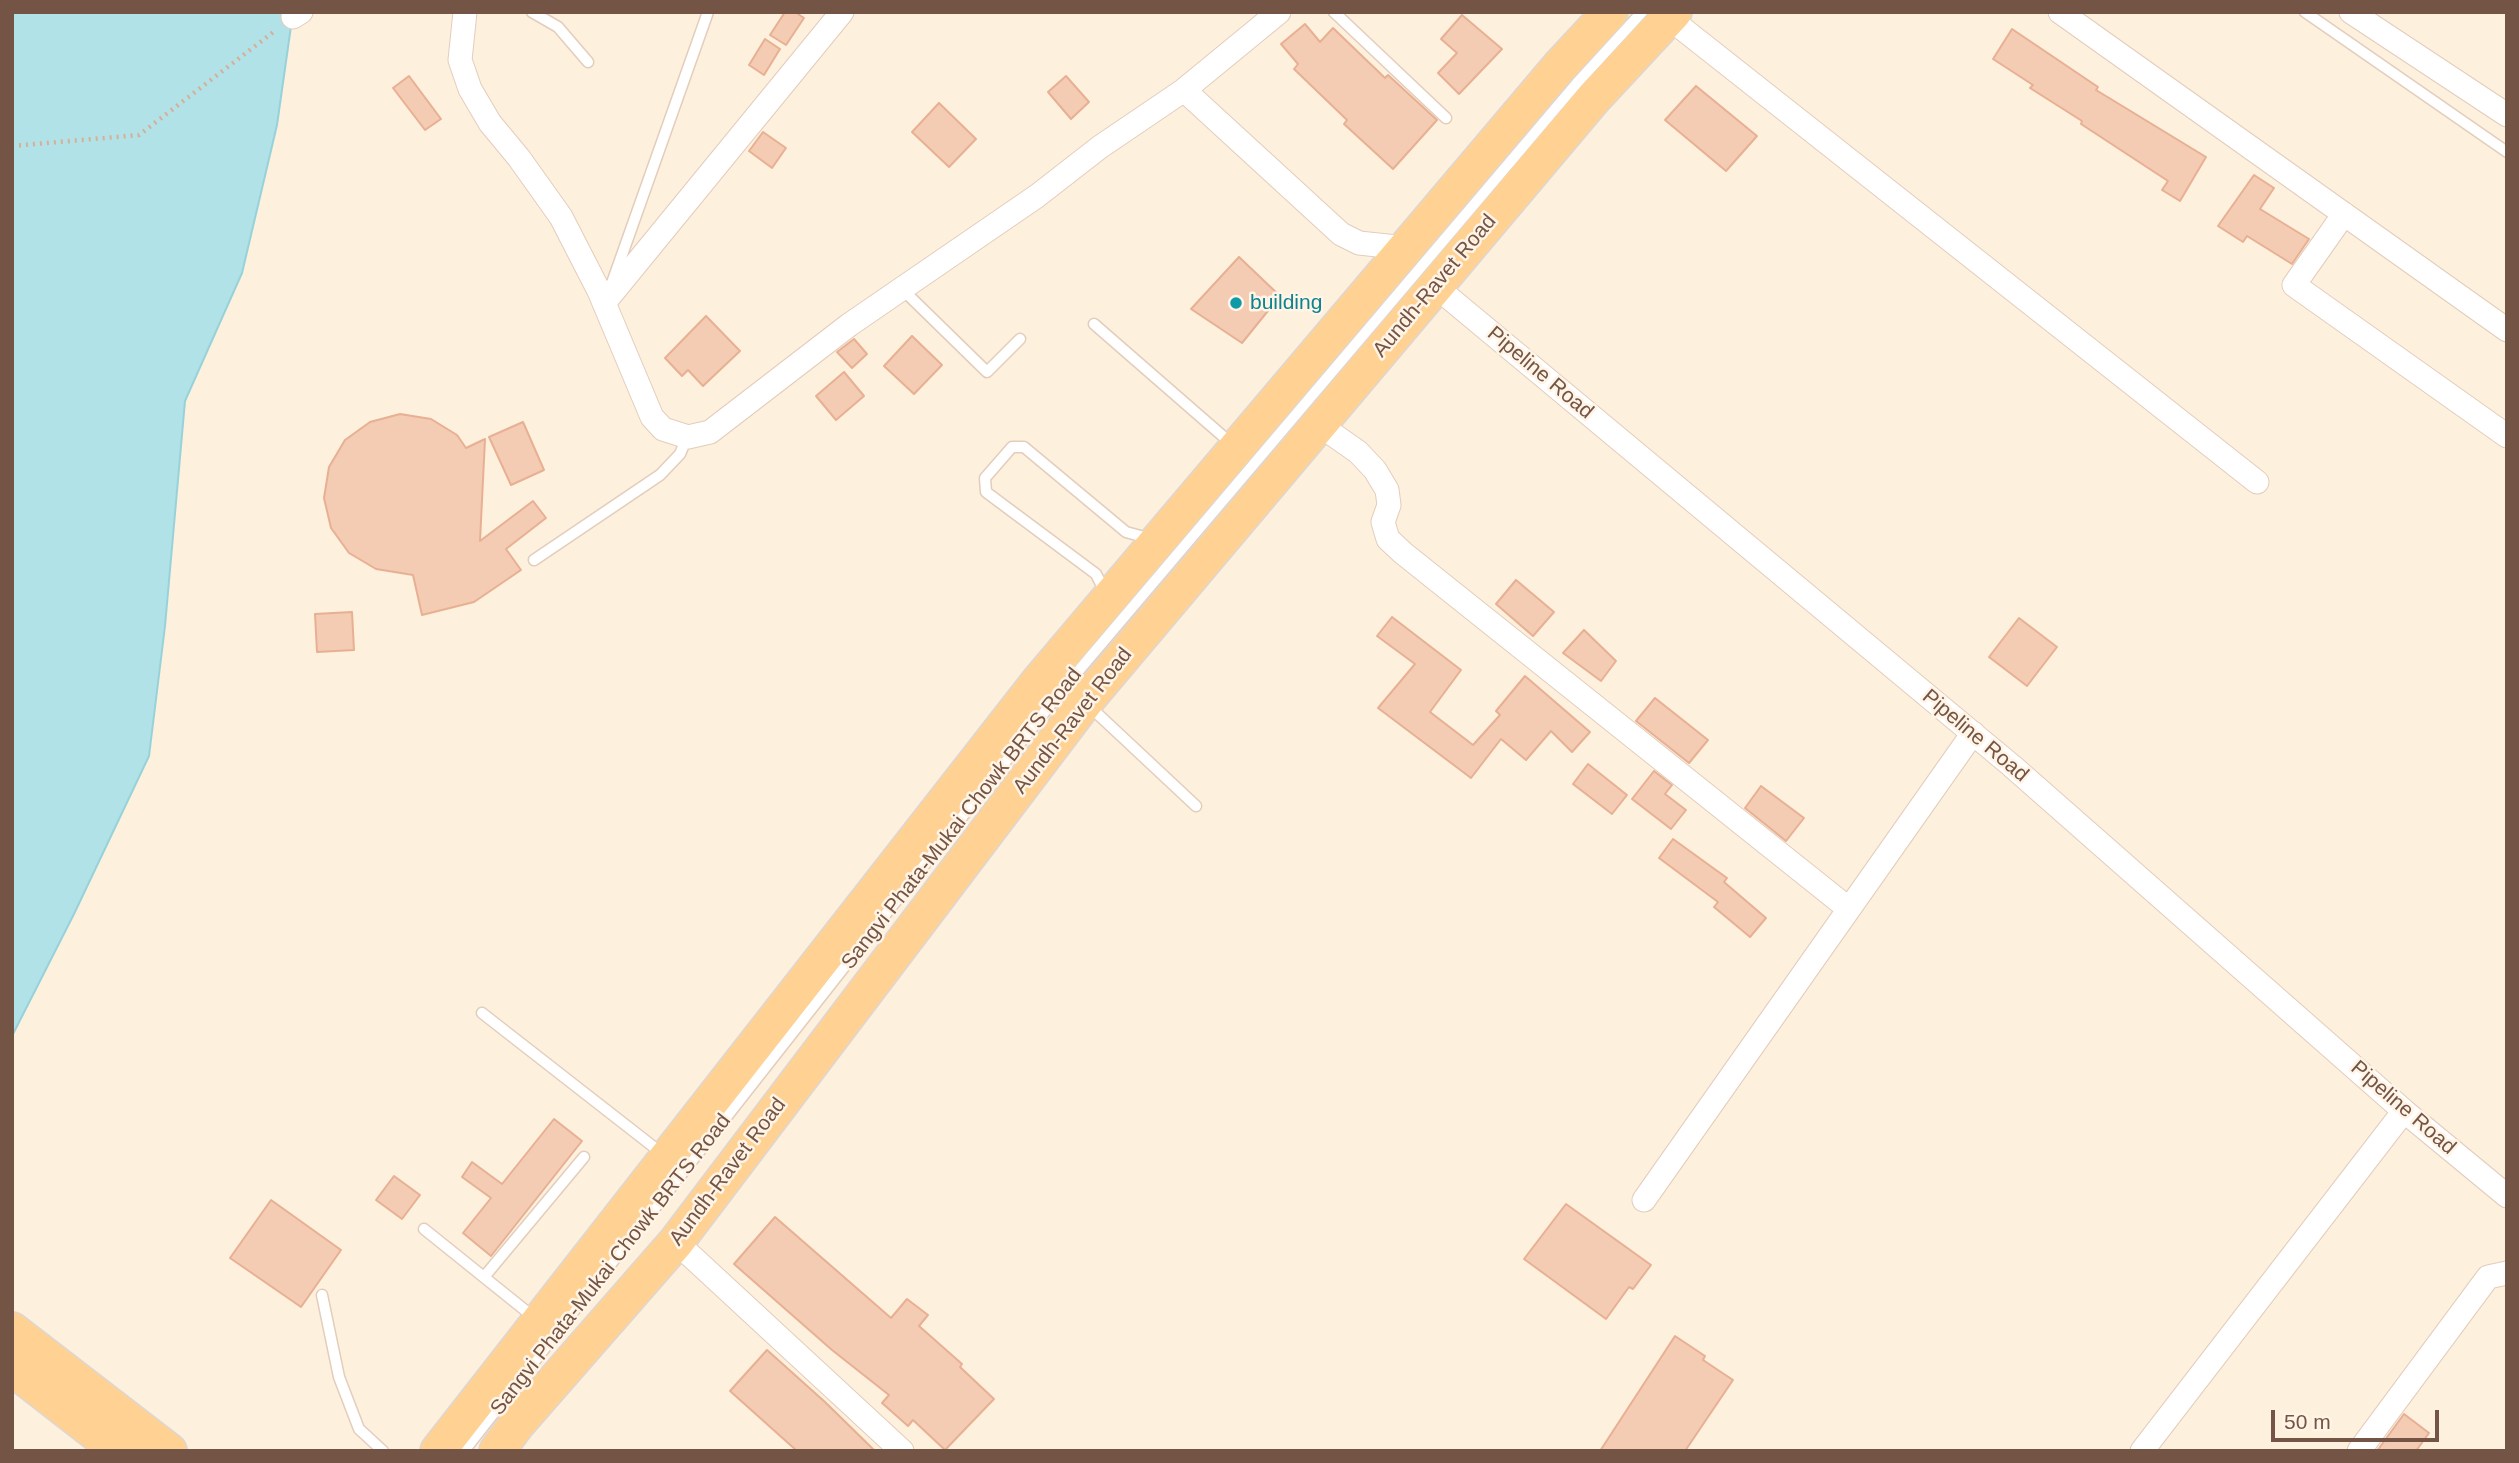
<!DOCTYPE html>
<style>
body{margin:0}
#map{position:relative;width:2519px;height:1463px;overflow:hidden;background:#fdf0dd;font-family:Helvetica,sans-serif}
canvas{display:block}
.frame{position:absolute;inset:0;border:14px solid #745445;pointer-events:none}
.scale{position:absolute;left:2271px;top:1410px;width:168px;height:32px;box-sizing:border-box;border:4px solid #745445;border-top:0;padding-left:9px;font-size:21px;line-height:24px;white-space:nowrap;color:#745445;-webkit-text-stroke:5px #fff4e5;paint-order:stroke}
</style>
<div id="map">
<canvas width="2519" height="1463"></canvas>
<div class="frame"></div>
<div class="scale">50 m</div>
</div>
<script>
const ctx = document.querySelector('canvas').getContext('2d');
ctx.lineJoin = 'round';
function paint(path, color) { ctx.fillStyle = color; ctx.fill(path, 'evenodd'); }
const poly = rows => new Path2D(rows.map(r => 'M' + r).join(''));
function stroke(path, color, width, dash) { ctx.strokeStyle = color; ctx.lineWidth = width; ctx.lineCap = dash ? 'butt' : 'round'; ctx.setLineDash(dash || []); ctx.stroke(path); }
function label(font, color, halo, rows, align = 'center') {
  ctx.font = font + ' Helvetica,sans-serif'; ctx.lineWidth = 5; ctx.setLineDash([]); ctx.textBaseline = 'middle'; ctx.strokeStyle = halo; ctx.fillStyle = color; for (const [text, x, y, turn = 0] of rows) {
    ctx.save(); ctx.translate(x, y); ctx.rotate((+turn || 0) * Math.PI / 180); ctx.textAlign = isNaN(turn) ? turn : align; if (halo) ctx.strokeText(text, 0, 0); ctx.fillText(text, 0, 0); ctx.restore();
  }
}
const water = poly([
 [12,12,293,12,277,125,242,273,185,401,165,626,149,756,74,914,12,1036,12,12]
]);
paint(water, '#b1e2e7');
stroke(water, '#97d2da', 2);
const building = poly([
 [785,12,795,12,804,18,786,45,770,35,785,12],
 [1462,15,1502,49,1459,94,1438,73,1457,53,1441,39,1462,15],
 [1305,24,1320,42,1333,28,1385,78,1388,75,1437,120,1393,169,1344,124,1347,120,1294,69,1298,64,1281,44,1305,24],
 [2012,29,2098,87,2096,90,2206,157,2180,201,2162,190,2168,181,2081,124,2082,121,2030,88,2033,85,1993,59,2012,29],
 [765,39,780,49,764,75,749,65,765,39],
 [409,76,441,119,425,130,393,88,409,76],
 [1066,76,1089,102,1071,119,1048,92,1066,76],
 [1696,86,1757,136,1726,171,1665,120,1696,86],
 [939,103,976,139,949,167,912,132,939,103],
 [763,132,786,148,772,168,749,151,763,132],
 [2254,175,2274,188,2260,209,2309,239,2292,264,2247,236,2243,242,2218,226,2254,175],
 [1239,257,1280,296,1242,343,1191,309,1239,257],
 [706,316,740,351,703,386,688,370,682,376,665,358,706,316],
 [912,336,942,365,914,394,884,366,912,336],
 [854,339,867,354,852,368,837,352,854,339],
 [844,372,864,396,836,420,816,396,844,372],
 [400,414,431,419,457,435,466,448,485,439,480,541,533,501,546,518,506,549,521,570,474,602,422,615,413,575,376,569,349,553,331,528,324,498,329,467,345,440,370,422,400,414],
 [523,422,544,470,511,485,489,437,523,422],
 [1516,580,1554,612,1533,636,1496,604,1516,580],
 [352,612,354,650,317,652,315,614,352,612],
 [1392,617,1461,670,1430,712,1473,745,1500,715,1496,711,1525,676,1590,732,1572,752,1551,731,1526,760,1501,739,1471,778,1378,708,1415,664,1377,636,1392,617],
 [2019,618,2057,647,2027,686,1989,657,2019,618],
 [1584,630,1616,661,1601,681,1563,653,1584,630],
 [1655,698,1708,740,1689,763,1636,721,1655,698],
 [1588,764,1627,795,1612,814,1573,784,1588,764],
 [1654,771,1672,785,1665,794,1686,810,1671,829,1632,799,1654,771],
 [1761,786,1804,818,1786,841,1745,808,1761,786],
 [1673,839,1727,878,1724,882,1766,918,1750,937,1714,907,1718,902,1659,858,1673,839],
 [554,1119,582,1141,491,1256,463,1233,491,1198,462,1177,472,1162,502,1184,554,1119],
 [394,1176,420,1195,402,1219,376,1200,394,1176],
 [271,1200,341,1250,301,1307,230,1258,271,1200],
 [1566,1204,1651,1265,1633,1289,1629,1287,1606,1319,1524,1259,1566,1204],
 [775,1217,891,1318,907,1299,928,1315,919,1326,962,1364,960,1367,994,1399,945,1450,913,1420,908,1426,882,1403,889,1395,832,1350,734,1264,775,1217],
 [1675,1336,1705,1356,1703,1360,1733,1380,1685,1451,1600,1451,1675,1336],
 [767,1350,825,1402,875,1451,797,1451,730,1391,767,1350],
 [2404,1414,2429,1433,2416,1451,2377,1451,2404,1414]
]);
paint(building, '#f4cbb3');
stroke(building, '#e8b093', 2);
const lane = poly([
 [532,12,558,27,588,62],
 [1334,12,1446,118],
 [2305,12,2507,152],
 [612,283,708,12],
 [901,288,987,372,1020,339],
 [1094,324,1233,445],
 [534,560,660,475,680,454,687,437],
 [1106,594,1096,574,986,492,985,478,1012,447,1024,447,1126,532,1144,537,1151,535],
 [1087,704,1196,806],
 [482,1013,664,1155],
 [424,1229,536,1319],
 [484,1277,584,1157],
 [322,1295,339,1377,359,1429,383,1451],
 [464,1451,1058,695,1577,83,1642,12]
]);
const street = poly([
 [465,12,460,60,470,89,490,123,519,158,561,217,599,291,652,417,663,429,688,437,710,432,849,325,1037,196,1100,147,1184,90,1279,12],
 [2060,12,2507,330],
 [2351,12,2507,115],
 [293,17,301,12],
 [1669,18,2257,482],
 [1184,90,1341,234,1359,243,1406,248],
 [2344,214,2294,285,2507,436],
 [1435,286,2012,766,2404,1111,2507,1196],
 [604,303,842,12],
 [1318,424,1358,452,1375,470,1387,490,1389,505,1383,522,1388,539,1403,553,1849,909],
 [1644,1200,1973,733],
 [676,1242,902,1451],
 [2142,1451,2404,1111],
 [2359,1451,2488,1277,2507,1273]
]);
const primary = poly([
 [12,1330,169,1451],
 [12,1368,119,1451],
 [438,1451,1040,680,1559,67,1610,12],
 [497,1451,517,1424,676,1242,1085,702,1594,98,1674,12]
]);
stroke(lane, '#e3cdbc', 13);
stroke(street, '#e3cdbc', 25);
stroke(primary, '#ded6d2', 38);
stroke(poly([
 [12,146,139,135,276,30]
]), '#d8ae97', 4.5, [2, 5]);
stroke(lane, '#fff', 10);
stroke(street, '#fff', 23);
stroke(primary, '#ffd293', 35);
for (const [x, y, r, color] of [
 [1236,303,7,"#0f9aa8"]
]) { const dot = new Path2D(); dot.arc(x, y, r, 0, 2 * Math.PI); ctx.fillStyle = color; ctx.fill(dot); stroke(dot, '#fff4e5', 2.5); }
label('21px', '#745445', '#fff4e5', [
 ["Aundh-Ravet Road",1435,286,-50],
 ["Pipeline Road",1540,373,40],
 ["Aundh-Ravet Road",1073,721,-52],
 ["Pipeline Road",1975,736,40],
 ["Sangvi Phata-Mukai Chowk BRTS Road",962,819,-52],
 ["Pipeline Road",2403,1108,41],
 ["Aundh-Ravet Road",728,1172,-53],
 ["Sangvi Phata-Mukai Chowk BRTS Road",611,1265,-52]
]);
label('21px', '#0d838f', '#fff4e5', [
 ["building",1250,303]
], 'left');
</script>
